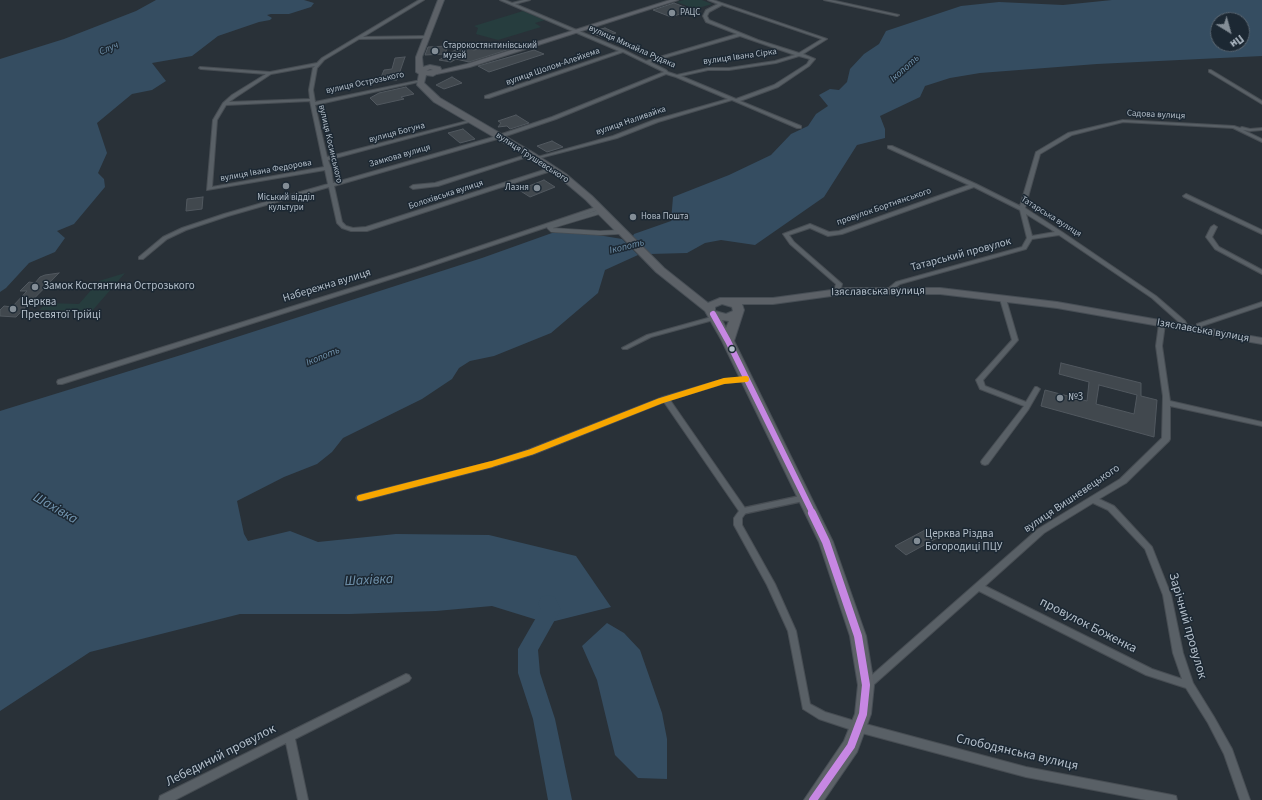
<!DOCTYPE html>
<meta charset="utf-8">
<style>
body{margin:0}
#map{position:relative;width:1262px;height:800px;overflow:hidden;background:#293138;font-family:"Source Sans 3",sans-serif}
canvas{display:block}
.north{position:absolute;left:1210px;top:12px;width:40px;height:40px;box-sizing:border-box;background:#1c2833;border:1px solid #58646f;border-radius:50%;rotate:143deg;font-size:11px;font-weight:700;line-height:16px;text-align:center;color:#b3bec9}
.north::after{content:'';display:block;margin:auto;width:14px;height:18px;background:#838d96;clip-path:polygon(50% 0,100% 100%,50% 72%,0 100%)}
</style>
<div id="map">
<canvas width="1262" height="800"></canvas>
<div class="north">Пн</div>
</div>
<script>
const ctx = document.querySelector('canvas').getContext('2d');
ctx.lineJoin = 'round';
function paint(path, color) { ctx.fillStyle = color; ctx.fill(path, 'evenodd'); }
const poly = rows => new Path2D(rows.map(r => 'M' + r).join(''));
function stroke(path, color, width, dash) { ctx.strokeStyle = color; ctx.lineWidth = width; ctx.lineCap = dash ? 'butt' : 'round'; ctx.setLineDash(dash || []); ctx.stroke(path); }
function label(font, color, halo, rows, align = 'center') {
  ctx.font = font + ' "Source Sans 3",sans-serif'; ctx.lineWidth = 3; ctx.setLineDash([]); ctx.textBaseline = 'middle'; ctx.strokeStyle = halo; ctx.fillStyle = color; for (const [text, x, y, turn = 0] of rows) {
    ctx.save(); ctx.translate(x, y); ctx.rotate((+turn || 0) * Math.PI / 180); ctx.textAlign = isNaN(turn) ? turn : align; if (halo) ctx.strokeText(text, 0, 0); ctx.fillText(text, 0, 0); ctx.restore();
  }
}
paint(poly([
 [684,0,702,0,712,4,695,9,677,2],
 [523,11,545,20,535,23,541,27,498,40,476,34,478,28,474,26],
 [125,273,92,311,39,310,47,303,79,304,99,281]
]), '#263d3e');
paint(poly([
 [156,0,304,0,314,3,311,7,289,14,271,14,267,15,272,18,270,20,259,22,218,36,192,56,152,63,166,81,152,90,132,94,97,123,107,153,98,173,104,179,105,187,74,224,57,231,65,238,55,252,29,263,6,288,0,292,0,59,64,39,136,11],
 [1112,0,1262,0,1262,56,1097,64,980,73,950,78,925,86,920,97,880,116,885,129,885,138,857,145,824,197,755,245,721,240,705,243,687,253,650,254,633,236,634,234,671,221,673,197,729,175,771,155,791,134,808,126,816,114,828,106,819,95,830,89,839,90,847,82,850,69,864,54,879,44,886,31,961,6,999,2,1063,5],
 [1218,20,1242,20,1242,44,1218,44],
 [558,232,598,235,622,239,638,255,605,270,598,293,551,333,494,356,470,361,459,368,452,379,422,399,343,438,332,452,317,464,284,477,237,501,244,534,248,541,290,531,318,542,396,534,489,535,576,556,611,607,547,623,492,606,436,611,350,614,240,614,90,652,0,711,0,411,181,355,482,258,552,233],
 [607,623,624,633,640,650,662,713,667,739,667,779,638,778,615,755,597,680,582,646]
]), '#354d61');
paint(poly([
 [548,595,555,597,561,609,538,650,540,673,555,719,572,800,548,800,533,719,518,673,518,649,541,609,538,603,541,597,548,595]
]), '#354d61');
const building = poly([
 [674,3,692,10,671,17,653,10,674,3],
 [605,28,616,33,601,37,590,32,605,28],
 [499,44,510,49,469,62,456,59,451,62,439,60,460,47,474,50,499,44],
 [448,46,445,54,425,55,428,47,448,46],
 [534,50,544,54,489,72,478,66,534,50],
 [405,57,397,80,380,80,384,70,392,69,395,58,405,57],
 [452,77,462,83,444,89,436,85,452,77],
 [406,87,414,94,401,97,404,99,377,105,370,98,379,93,406,87],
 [516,115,529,123,510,129,507,126,498,127,501,123,498,121,516,115],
 [463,129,475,139,460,143,448,133,463,129],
 [552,141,563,147,547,152,537,146,552,141],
 [544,180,555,187,530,197,519,190,544,180],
 [203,197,202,209,186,211,187,199,203,197],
 [59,273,16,317,0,316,0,310,4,306,12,307,27,291,20,291,29,282,35,283,40,277,45,275,59,273],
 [1061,363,1141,383,1141,396,1157,400,1154,437,1041,406,1045,390,1087,401,1089,382,1059,374,1061,363],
 [1099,385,1137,395,1134,414,1096,404,1099,385],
 [927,529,937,538,906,555,895,546,927,529]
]);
paint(building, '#41484e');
stroke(building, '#51585f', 1);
const pedestrianFar1 = poly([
 [599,212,619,232,600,233,552,230,549,227,599,212]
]);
const pedestrian = poly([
 [743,511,804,498]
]);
const minor = poly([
 [419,0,424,0,363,37,427,36,428,36,428,38,359,39,324,60,317,68,313,90,315,102,421,80,423,81,315,105,327,157,471,120,473,121,328,160,331,168,333,183,490,138,552,117,664,72,623,52,489,98,485,98,485,96,619,51,500,0,505,0,512,3,524,0,530,0,515,4,624,50,646,61,737,34,706,22,703,16,706,10,718,4,708,0,713,0,827,39,803,54,815,59,809,66,778,87,740,101,801,126,801,128,797,128,732,100,658,122,617,138,536,159,534,158,613,136,654,120,728,99,676,77,666,74,556,119,494,140,334,186,342,222,346,226,353,228,366,227,550,168,554,168,554,170,367,231,351,231,342,228,337,223,329,187,228,216,186,230,167,239,143,259,139,259,139,257,163,237,182,228,224,214,328,184,325,170,207,190,213,120,223,103,232,95,266,74,201,69,199,68,200,67,270,72,317,63,322,58,419,0],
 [722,5,822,39,799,53,758,40,709,20,707,16,709,12,722,5],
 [740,36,795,55,775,61,729,68,708,68,677,75,668,72,666,70,650,62,740,36],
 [799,56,810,59,807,64,774,85,736,99,681,76,708,70,729,70,776,63,799,56],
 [315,66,313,68,309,90,310,99,229,102,236,97,271,74,315,66],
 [310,101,324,167,212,187,217,120,226,105,310,101],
 [824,0,831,0,899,15,897,16,824,0],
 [1209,70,1211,70,1262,101,1262,104,1209,72,1209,70],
 [1123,120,1234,126,1240,128,1242,127,1250,129,1262,128,1262,130,1250,131,1243,130,1262,139,1262,142,1233,128,1123,122,1072,135,1040,154,1025,208,1062,232,1156,296,1185,321,1188,327,1187,328,1183,328,1180,323,1152,298,1059,235,1032,239,1026,249,900,284,896,287,897,291,896,292,892,292,890,287,896,282,1022,247,1027,238,1020,210,974,187,842,234,828,236,810,228,789,235,794,242,841,283,842,284,840,292,837,294,834,292,836,284,790,244,783,234,810,224,829,232,839,231,969,185,888,148,888,146,892,146,976,184,1020,206,1036,152,1068,133,1123,120],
 [1026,214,1055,232,1032,236,1026,214],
 [529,154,533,155,438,186,413,189,410,187,413,185,435,183,529,154],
 [1186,194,1262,230,1262,234,1184,197,1183,196,1186,194],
 [599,206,602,208,601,209,419,270,62,384,58,384,57,382,58,380,415,268,599,206],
 [1214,225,1217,227,1212,237,1219,247,1262,270,1262,274,1215,249,1206,237,1211,227,1214,225],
 [1003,297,1006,299,1018,340,983,380,985,386,1026,402,1035,387,1037,387,1040,389,1028,410,988,464,985,465,982,464,981,462,982,460,1024,406,980,389,976,380,1012,340,1000,299,1003,297],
 [1262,302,1262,306,1202,326,1201,331,1197,331,1196,330,1197,324,1262,302],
 [715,316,718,318,717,319,651,337,627,349,623,349,622,348,647,335,715,316],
 [1162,322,1165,324,1162,346,1170,401,1262,422,1262,426,1170,406,1170,439,1169,441,1126,483,1099,499,1114,506,1152,547,1171,595,1183,653,1193,683,1214,717,1232,749,1250,800,1240,800,1224,754,1208,723,1186,688,1146,675,979,591,870,688,867,689,864,688,862,685,864,682,1038,529,1120,479,1162,438,1163,396,1156,346,1159,324,1162,322],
 [1093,503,1108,510,1145,549,1163,595,1173,653,1182,679,1152,669,985,586,1044,533,1093,503],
 [746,377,748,377,749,379,748,381,725,383,670,400,747,511,742,518,742,525,775,584,796,631,810,704,825,712,858,722,1026,767,1172,795,1176,796,1177,800,1146,800,1026,777,858,732,819,719,803,709,788,631,767,585,734,525,734,518,739,511,664,402,534,454,492,467,360,501,357,500,356,498,357,496,360,495,491,462,528,450,663,397,724,379,746,377],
 [406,674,409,675,411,678,409,681,295,739,308,800,298,800,286,743,175,800,159,800,160,796,406,674]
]);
const secondary = poly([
 [670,0,678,0,470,67,437,74,434,72,467,64,670,0]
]);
const primary = poly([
 [438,0,444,0,422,57,423,67,430,65,440,67,442,71,433,76,426,75,424,83,440,98,534,153,566,174,592,196,664,268,708,303,720,298,773,298,846,288,940,288,1057,302,1262,338,1262,344,1057,308,940,294,846,294,773,304,742,304,744,310,734,341,833,542,866,636,874,685,871,714,857,752,824,800,804,800,844,741,855,714,858,685,850,636,819,542,722,341,705,311,656,272,586,200,560,178,528,157,434,102,417,85,419,74,416,72,416,57,438,0],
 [430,69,433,70,425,71,426,71,430,69],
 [722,304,732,307,733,311,726,314,715,311,715,307,722,304],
 [722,320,729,321,726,328,722,320]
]);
stroke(pedestrianFar1, '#474d53', 5.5);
stroke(pedestrian, '#474d53', 8);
stroke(minor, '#474d53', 2);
stroke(secondary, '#474d53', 2);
stroke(primary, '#474e55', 2);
stroke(pedestrianFar1, '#596066', 4);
stroke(pedestrian, '#596066', 5.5);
paint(minor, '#596066');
paint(secondary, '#5e636a');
paint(primary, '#5c6167');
stroke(poly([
 [713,314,728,341,813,514]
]), '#c787e3', 6);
stroke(poly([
 [812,513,826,542,858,636,866,685,863,714,851,746,813,800]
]), '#c787e3', 8);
stroke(poly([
 [360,498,492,464,531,452,660,401,724,381,746,379]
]), '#f7a600', 6);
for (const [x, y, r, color] of [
 [672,13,4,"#838d96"],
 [435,51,4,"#838d96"],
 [286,186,4,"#838d96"],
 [537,188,4,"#838d96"],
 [633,217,4,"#838d96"],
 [35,287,4,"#838d96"],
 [13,309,4,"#838d96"],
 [732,349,3.5,"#b3bec9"],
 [1060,398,4,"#838d96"],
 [917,541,4,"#838d96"]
]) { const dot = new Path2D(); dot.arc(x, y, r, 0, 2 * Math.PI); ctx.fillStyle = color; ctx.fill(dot); stroke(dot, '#1c2833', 1.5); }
label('9px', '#b3bec9', '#1c2833', [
 ["РАЦС",680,13],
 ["Старокостянтинівський",443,46],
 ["музей",443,56],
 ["Лазня",529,188,"right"],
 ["Міський відділ",286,198,"center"],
 ["культури",286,208,"center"],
 ["Нова Пошта",641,217]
], 'left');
label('9px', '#b3bec9', '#1c2833', [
 ["вулиця Михайла Рудяка",632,47,24],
 ["вулиця Івана Сірка",740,57,-8],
 ["вулиця Шолом-Алейхема",553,67,-19],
 ["вулиця Острозького",365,83,-12],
 ["Садова вулиця",1156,115,3],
 ["вулиця Наливайка",631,121,-19],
 ["вулиця Богуна",397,133,-15],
 ["вулиця Косинського",330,144,77],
 ["Замкова вулиця",400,156,-16],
 ["вулиця Грушевського",532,158,33],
 ["вулиця Івана Федорова",266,171,-10],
 ["Болохівська вулиця",446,195,-18],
 ["провулок Бортнянського",884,207,-19],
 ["Татарська вулиця",1051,217,32]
]);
label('italic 10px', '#7193ad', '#1c2833', [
 ["Случ",109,49,-24],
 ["Ікопоть",905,69,-42],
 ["Ікопоть",627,247,-14],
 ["Ікопоть",323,357,-22]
]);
label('11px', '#b3bec9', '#1c2833', [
 ["Татарський провулок",961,255,-15],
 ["Набережна вулиця",327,286,-17],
 ["Ізяславська вулиця",878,292,-1],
 ["Ізяславська вулиця",1203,331,10],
 ["вулиця Вишневецького",1072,499,-34]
]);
label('11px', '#b3bec9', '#1c2833', [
 ["Замок Костянтина Острозького",43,287],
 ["Церква",21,303],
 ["Пресвятої Трійці",21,316],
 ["№3",1068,398],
 ["Церква Різдва",925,535],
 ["Богородиці ПЦУ",925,548]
], 'left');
label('13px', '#b3bec9', '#1c2833', [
 ["провулок Боженка",1088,626,27],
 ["Зарічний провулок",1187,626,74],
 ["Слободянська вулиця",1017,753,13],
 ["Лебединий провулок",221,756,-27]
]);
label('italic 14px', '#7193ad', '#1c2833', [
 ["Шахівка",55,509,30],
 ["Шахівка",369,581,-3]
]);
</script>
